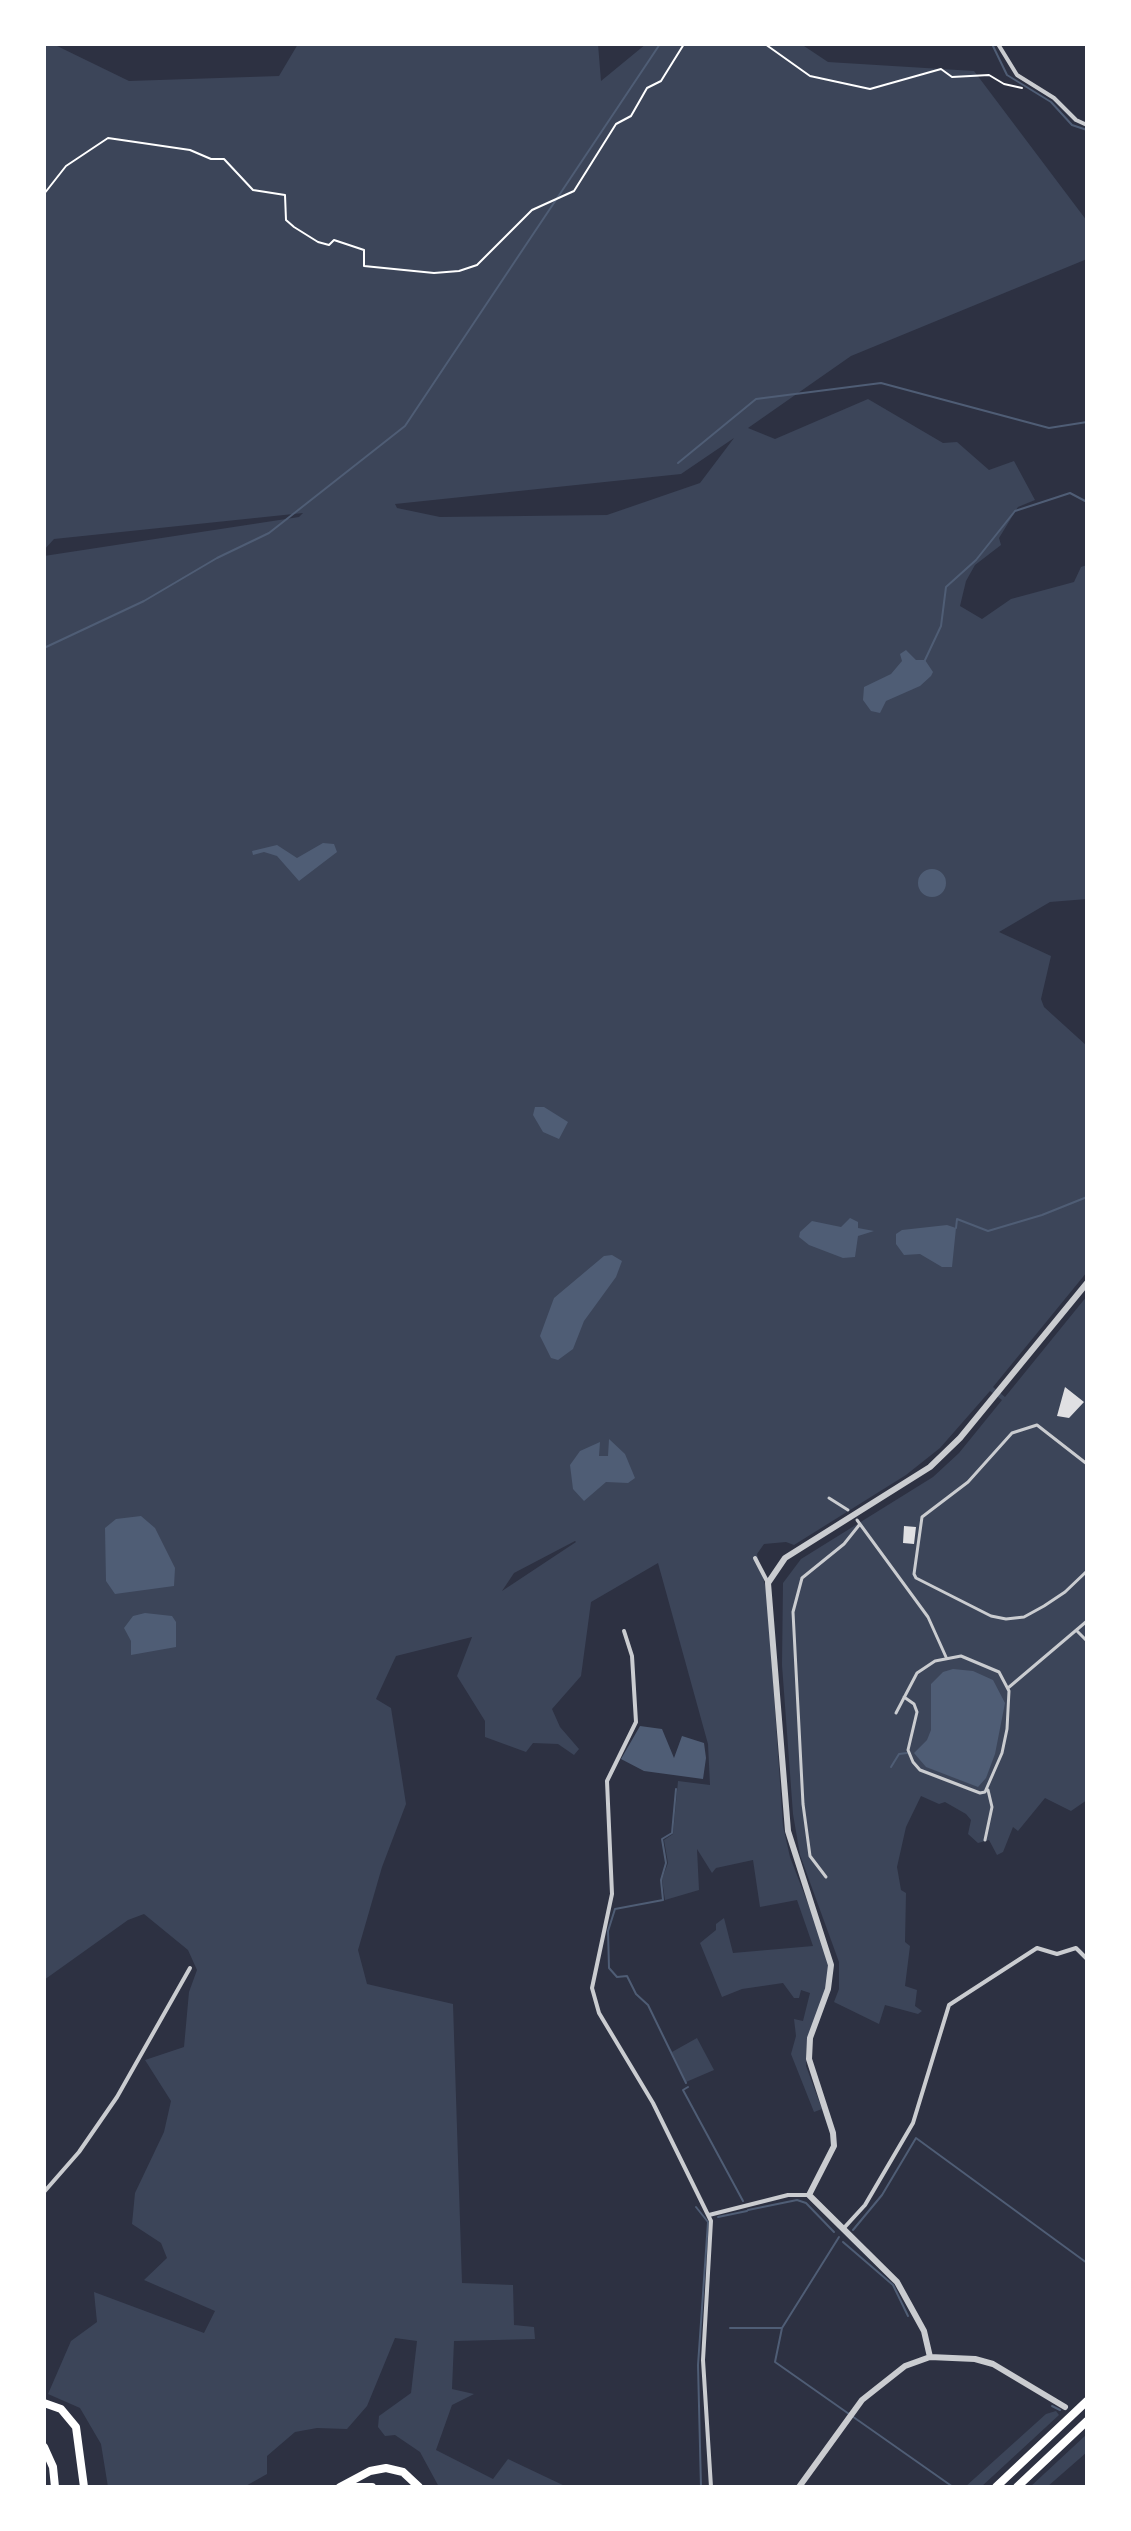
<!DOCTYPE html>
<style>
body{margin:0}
#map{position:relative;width:1131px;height:2531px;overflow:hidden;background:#2d3142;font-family:"Fira Sans",sans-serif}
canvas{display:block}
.frame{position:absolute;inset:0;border:46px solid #fff;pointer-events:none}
</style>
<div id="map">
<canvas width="1131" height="2531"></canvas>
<div class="frame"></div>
</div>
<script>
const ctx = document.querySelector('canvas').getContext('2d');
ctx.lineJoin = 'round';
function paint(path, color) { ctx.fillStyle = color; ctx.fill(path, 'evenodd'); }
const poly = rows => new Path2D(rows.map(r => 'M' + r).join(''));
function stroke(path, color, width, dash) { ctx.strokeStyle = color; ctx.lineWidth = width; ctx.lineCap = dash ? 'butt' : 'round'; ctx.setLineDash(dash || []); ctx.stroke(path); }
paint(poly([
 [44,44,53,44,129,81,279,76,298,44,598,44,601,81,646,44,801,44,828,62,974,71,1087,221,1087,259,851,356,748,428,775,439,868,399,943,443,957,442,989,470,1014,461,1035,500,1018,507,999,538,1001,545,975,565,966,581,960,606,982,619,1011,599,1074,582,1081,567,1087,565,1087,899,1050,902,999,932,1051,956,1041,999,1044,1007,1087,1046,1087,1272,993,1387,1005,1397,1087,1296,1087,1800,1071,1811,1045,1798,1018,1831,1013,1827,1003,1852,997,1855,989,1840,978,1843,968,1834,971,1820,966,1814,945,1802,939,1804,921,1796,906,1827,897,1867,901,1890,906,1893,905,1942,910,1946,905,1986,917,1990,915,2006,922,2011,918,2014,885,2005,879,2024,834,2002,839,1989,839,1962,800,1855,793,1814,782,1665,783,1583,801,1559,933,1477,959,1453,1002,1400,990,1391,940,1448,906,1475,794,1545,786,1542,764,1544,757,1554,767,1593,783,1826,790,1857,830,1961,827,1988,807,2040,806,2066,822,2109,814,2112,791,2054,796,2036,794,2019,803,2021,810,1993,801,1990,799,1998,794,1998,783,1983,742,1989,722,1997,700,1943,716,1930,716,1924,724,1918,733,1953,813,1946,797,1900,760,1907,753,1860,716,1868,712,1873,697,1849,699,1890,665,1900,662,1879,668,1863,664,1840,673,1834,678,1781,710,1785,708,1744,658,1563,591,1602,581,1676,552,1709,560,1727,579,1749,574,1755,558,1744,533,1743,526,1752,485,1737,485,1721,457,1676,472,1637,396,1656,376,1699,391,1708,406,1804,382,1867,358,1950,367,1984,453,2004,462,2283,513,2285,514,2325,534,2327,535,2339,454,2341,452,2389,474,2394,452,2405,436,2450,493,2479,508,2459,567,2487,439,2487,420,2452,395,2435,385,2436,378,2427,379,2416,411,2393,417,2341,395,2338,367,2406,347,2429,317,2428,295,2432,267,2456,267,2474,244,2487,108,2487,101,2444,80,2408,48,2394,71,2341,97,2322,94,2292,204,2333,215,2311,144,2280,167,2258,161,2243,132,2224,135,2193,164,2132,171,2101,145,2060,184,2047,189,1992,197,1970,188,1950,144,1914,128,1920,44,1980,44,556,299,517,303,513,54,539,44,550],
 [734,438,700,483,607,515,440,517,397,508,395,504,681,474],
 [575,1541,576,1542,502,1591,514,1573],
 [697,2038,714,2070,686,2082,672,2052],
 [1056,2411,1059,2415,981,2487,965,2487,1046,2414],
 [1087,2434,1087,2452,1047,2487,1030,2487]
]), '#3c4559');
paint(poly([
 [906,650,916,660,925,660,933,672,931,676,920,686,886,701,880,713,871,711,863,700,864,687,891,674,902,661,900,654],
 [323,843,334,844,337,852,299,881,277,856,264,852,253,855,252,851,277,845,297,858],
 '918 883a14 14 0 1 1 28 0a14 14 0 1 1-28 0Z',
 [535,1107,544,1107,568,1122,559,1139,543,1132,533,1115],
 [850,1218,858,1222,858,1228,874,1231,858,1236,855,1257,843,1258,809,1245,799,1237,800,1232,812,1221,841,1227],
 [947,1225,956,1228,952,1267,942,1267,920,1254,904,1255,896,1244,896,1234,902,1230],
 [612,1255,622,1261,616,1277,584,1321,573,1349,558,1360,551,1358,540,1336,554,1298,604,1256],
 [609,1439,625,1454,635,1478,628,1483,606,1482,584,1501,573,1489,570,1465,580,1451,600,1442,599,1456,608,1456],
 [141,1516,155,1528,175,1568,174,1586,115,1594,106,1581,105,1528,116,1519],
 [145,1613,172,1616,176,1622,176,1647,131,1655,131,1641,124,1628,133,1616],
 [953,1669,973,1671,993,1680,1005,1703,995,1754,986,1778,978,1787,926,1767,914,1753,927,1740,931,1730,931,1684,943,1672],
 [640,1726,662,1729,674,1758,682,1736,704,1743,706,1758,703,1779,644,1771,621,1759]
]), '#4f5d75');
stroke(poly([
 [992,44,1007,75,1051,102,1072,125,1087,130],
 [678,463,756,399,881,383,1049,428,1087,422],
 [44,648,144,601,217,558,269,533,405,426,660,44],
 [925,660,941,626,946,587,976,560,1015,511,1070,493,1087,502],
 [956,1228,957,1219,988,1231,1042,1215,1087,1197],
 [891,1767,899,1754,907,1753],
 [676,1789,672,1833,662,1839,666,1863,661,1880,663,1900,615,1909,608,1931,609,1968,617,1977,627,1976,636,1994,648,2005,686,2083],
 [688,2087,683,2090,743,2201],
 [696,2207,708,2222,698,2365,701,2487],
 [748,2210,797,2200,806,2203,834,2232],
 [718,2217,747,2211],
 [853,2230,882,2195,916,2138,1087,2263],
 [843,2242,893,2285,908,2316],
 [730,2328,782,2328,839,2237],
 [782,2328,775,2362,953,2487],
 [1052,2406,1060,2410]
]), '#4f5d75', 2);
paint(poly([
 [1065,1387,1084,1402,1069,1418,1057,1416],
 [904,1526,916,1527,914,1544,903,1543]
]), '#e0e0e3');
stroke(poly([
 [765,44,810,76,870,89,941,69,952,77,989,75,1004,84,1022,88],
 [44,194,66,166,108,138,190,150,211,159,224,159,253,190,285,195,286,220,294,227,318,242,329,245,334,240,364,250,364,266,434,273,459,271,477,265,532,210,574,191,616,124,631,116,647,88,661,81,684,44]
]), '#fff', 2);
stroke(poly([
 [1087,1464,1037,1425,1012,1433,968,1482,922,1517,914,1574,916,1578,991,1616,1006,1619,1024,1617,1044,1606,1065,1592,1087,1571],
 [829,1498,848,1510],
 [857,1520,928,1617,946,1657],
 [1076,1630,1087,1641],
 [1008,1688,1087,1621],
 [896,1713,917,1673,935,1661,961,1656,999,1672,1009,1691,1007,1729,1002,1753,985,1792,980,1793,920,1770,913,1762,908,1750,917,1712,914,1704,904,1697],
 [985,1840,992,1807,988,1790],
 [826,1877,810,1856,803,1804,793,1612,802,1578,844,1544,860,1524]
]), '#caccd0', 3);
stroke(poly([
 [998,44,1017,75,1054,98,1076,120,1087,125],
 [755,1558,768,1583],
 [624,1631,632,1656,636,1722,607,1781,612,1894,592,1988,599,2013,653,2103,711,2221,703,2360,711,2487],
 [44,2192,79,2152,117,2097,190,1968],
 [709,2215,788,2195,808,2195],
 [843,2229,865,2205,913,2123,949,2005,1037,1948,1057,1954,1076,1948,1087,1959]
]), '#caccd0', 4);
stroke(poly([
 [930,2357,924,2331,897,2282,809,2195,834,2146,833,2133,809,2059,810,2038,828,1989,831,1965,788,1831,768,1583,785,1558,930,1467,960,1438,1087,1283],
 [799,2487,862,2400,905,2366,930,2357,975,2359,993,2364,1065,2407]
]), '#caccd0', 6);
stroke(poly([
 [44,2403,61,2409,76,2427,84,2487],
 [44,2447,53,2467,55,2487],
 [340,2487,370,2471,386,2468,403,2472,419,2487],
 [355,2487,372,2487],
 [996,2487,1087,2401],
 [1017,2487,1087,2421]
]), '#fff', 8);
</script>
